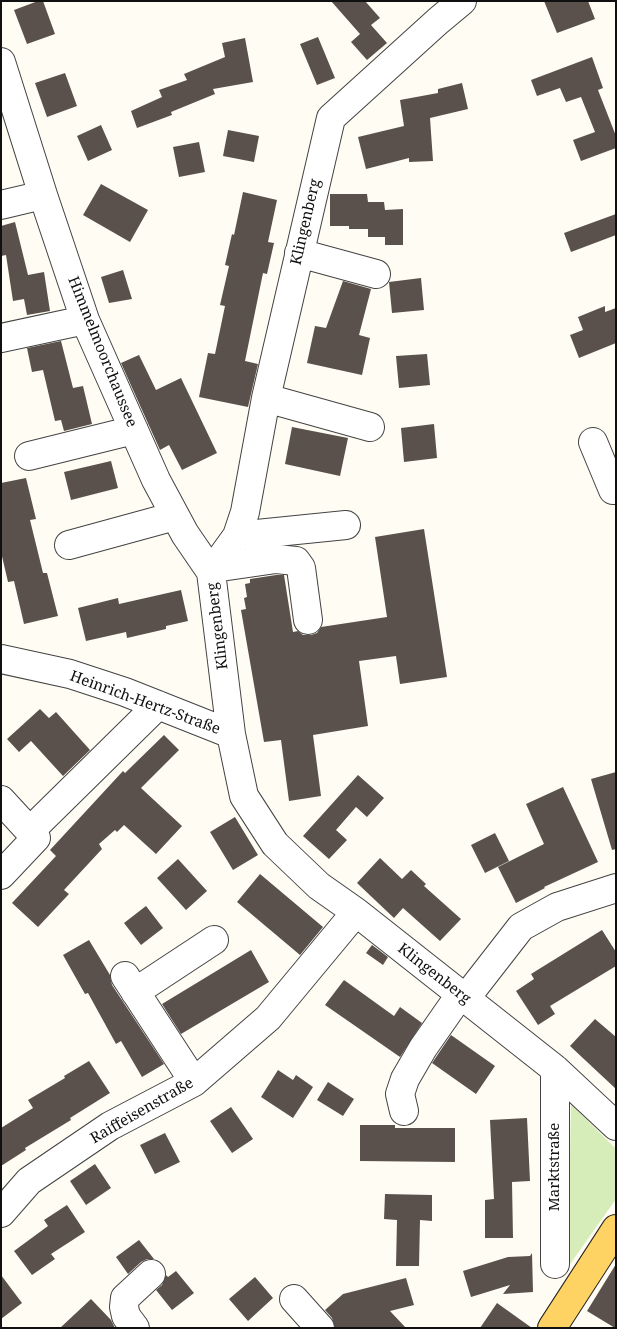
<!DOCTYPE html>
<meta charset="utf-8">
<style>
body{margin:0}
#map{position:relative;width:617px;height:1329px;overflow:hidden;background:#fffcf3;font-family:"Noto Serif",serif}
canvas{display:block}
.frame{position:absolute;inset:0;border:2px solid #101010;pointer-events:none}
</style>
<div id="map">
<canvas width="617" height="1329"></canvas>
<div class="frame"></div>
</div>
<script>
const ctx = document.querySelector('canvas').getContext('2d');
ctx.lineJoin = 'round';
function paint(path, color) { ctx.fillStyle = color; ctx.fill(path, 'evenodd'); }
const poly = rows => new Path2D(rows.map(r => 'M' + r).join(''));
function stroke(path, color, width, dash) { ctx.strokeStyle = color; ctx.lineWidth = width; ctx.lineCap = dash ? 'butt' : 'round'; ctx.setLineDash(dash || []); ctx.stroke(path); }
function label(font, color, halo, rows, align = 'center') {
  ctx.font = font + ' "Noto Serif",serif'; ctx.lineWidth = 5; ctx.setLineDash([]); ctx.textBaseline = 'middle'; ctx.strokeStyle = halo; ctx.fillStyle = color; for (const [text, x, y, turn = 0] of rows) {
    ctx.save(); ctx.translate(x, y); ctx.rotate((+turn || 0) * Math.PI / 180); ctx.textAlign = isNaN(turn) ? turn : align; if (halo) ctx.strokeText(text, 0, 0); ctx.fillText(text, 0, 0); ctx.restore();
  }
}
paint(poly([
 [571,1104,616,1149,616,1199,568,1267]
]), '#d6edba');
paint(poly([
 [38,1,43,1,55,34,27,44,14,10],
 [331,1,365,1,380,18,371,25,387,43,367,60,351,42,360,34],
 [544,1,588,1,595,19,557,33],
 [318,37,335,78,317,85,300,44],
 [245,38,253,82,213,89,215,94,171,112,172,115,137,128,131,111,162,97,159,90,187,80,184,74,225,57,222,43],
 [592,57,603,88,598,90,616,136,616,148,581,161,573,140,595,132,581,97,566,102,560,88,537,96,531,80],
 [65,73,77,106,47,117,35,83],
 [462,83,468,109,430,118,433,161,409,162,409,158,366,169,358,137,404,126,400,100,438,93,438,89],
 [101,125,112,150,88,161,77,136],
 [228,130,259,136,254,162,223,156],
 [199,142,205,172,179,177,173,147],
 [101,184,148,210,130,242,83,215],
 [243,192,277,200,268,242,274,243,267,274,263,273,245,361,258,364,248,407,199,397,208,353,215,354,225,306,220,305,229,266,225,265,232,234,234,235],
 [330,194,367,194,368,202,384,202,385,210,403,209,403,245,385,245,385,237,368,237,368,229,349,229,349,226,330,226],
 [616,214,616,235,571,252,564,233],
 [15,222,28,275,44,272,50,311,27,315,24,299,13,301,6,255,1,256,1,226],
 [123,270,132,299,109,303,101,277],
 [421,278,424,310,392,313,389,282],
 [343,281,371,289,359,335,370,338,362,375,307,363,315,326,326,328],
 [605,306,605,312,616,308,616,343,579,358,570,335,583,330,578,317],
 [61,341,73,388,83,386,92,424,64,431,61,420,55,421,43,370,32,372,27,348],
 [427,354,430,385,399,388,396,356],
 [139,355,156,390,181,378,217,453,182,470,169,445,160,450,121,363],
 [434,424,437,458,404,462,401,428],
 [292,427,348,438,340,476,285,464],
 [111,461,118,488,71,500,64,472],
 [26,478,36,519,30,520,43,573,47,573,58,616,24,624,14,581,8,582,1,552,1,483],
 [424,529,447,677,400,684,396,656,359,661,368,726,313,735,321,796,289,801,281,740,264,742,241,610,246,609,244,598,247,597,245,584,250,583,250,579,276,575,284,575,293,632,298,631,303,635,311,635,317,633,321,627,387,617,375,537],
 [181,590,188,621,166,626,166,629,127,638,126,632,86,641,78,608,118,598,119,604],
 [40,709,49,718,56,712,90,750,63,776,31,741,19,752,7,739],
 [164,735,179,750,141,788,182,826,156,854,124,825,117,832,115,830,99,844,102,849,64,890,69,894,38,927,12,903,56,856,50,850,123,771,125,773],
 [616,772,616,849,612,850,591,779],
 [358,775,384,798,367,817,356,807,336,830,347,840,329,859,303,836],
 [563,787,598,862,544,887,545,888,516,903,498,867,544,844,526,804],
 [235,817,258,855,233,870,210,832],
 [495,833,509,861,485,873,471,845],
 [380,858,402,879,411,870,426,884,424,886,461,919,440,941,403,908,394,918,357,883],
 [178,859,207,891,186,910,157,878],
 [260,874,323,927,300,955,237,902],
 [146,906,163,928,141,945,124,923],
 [602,930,616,952,616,966,550,1006,555,1014,538,1025,516,991,534,979,531,974],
 [89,940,110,975,112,985,164,1064,142,1077,121,1041,116,1044,88,993,85,994,63,955],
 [372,945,388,957,383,965,366,953],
 [251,950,269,982,181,1034,162,1004],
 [344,980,394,1016,400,1007,422,1023,400,1057,325,1005],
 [595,1019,616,1037,616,1089,570,1046],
 [451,1035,495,1066,476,1094,432,1063],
 [89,1061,110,1093,70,1118,71,1120,25,1148,26,1150,1,1166,1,1128,33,1108,28,1100,65,1078,64,1076],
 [278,1070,293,1080,296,1075,313,1087,293,1118,261,1097],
 [328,1082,354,1099,343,1116,317,1100],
 [231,1107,253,1139,232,1153,210,1121],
 [527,1118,530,1181,512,1182,513,1238,485,1238,485,1200,494,1199,490,1120],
 [360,1125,395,1125,395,1128,455,1128,455,1162,360,1161],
 [165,1133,180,1162,155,1174,140,1145],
 [95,1164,111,1188,86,1205,70,1181],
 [385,1194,432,1195,432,1221,420,1220,419,1266,396,1266,397,1220,384,1219],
 [67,1205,85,1232,51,1254,55,1259,32,1275,14,1251,48,1226,44,1220],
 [139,1240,154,1259,147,1259,141,1262,128,1274,116,1257],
 [532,1253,533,1292,503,1294,510,1285,471,1297,463,1271,508,1257,530,1256],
 [616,1264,616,1328,615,1328,587,1311],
 [176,1271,194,1293,172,1310,156,1290,162,1285,166,1275,168,1277],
 [1,1275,22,1303,1,1319],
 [255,1277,273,1298,248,1321,229,1299],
 [406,1278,414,1305,390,1311,406,1328,335,1328,332,1318,325,1310,343,1294],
 [91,1299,111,1320,115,1328,60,1328],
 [497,1303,532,1328,480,1328]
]), '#5a514c');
const minor = poly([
 [462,1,438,21,331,118,266,398,245,512,237,536,211,572,231,734,244,796,275,844,319,886,356,912,555,1069,616,1126],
 [1,62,43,195,85,320,156,480,185,534,211,572],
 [1,205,43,195],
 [299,253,376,274],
 [1,338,85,320],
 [266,398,370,427],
 [593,442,613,490,616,489],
 [29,456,134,430],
 [237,536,346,525],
 [69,545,175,516],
 [214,568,276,559,296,561,301,568,308,620],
 [1,659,70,674,125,692,231,734],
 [1,800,36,838,1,875],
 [34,827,158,705],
 [125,976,194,1082],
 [135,992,214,940],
 [465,999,521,927,557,907,616,888],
 [404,1111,400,1094,405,1079,423,1048,460,995],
 [1,1213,29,1181,110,1126,194,1082,268,1018,356,912],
 [555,1264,555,1069],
 [294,1299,320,1328],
 [135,1328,126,1316,124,1307,125,1298,151,1274]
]);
const major = poly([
 [552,1328,616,1229]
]);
stroke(minor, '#434343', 30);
stroke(major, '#212121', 30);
stroke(minor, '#fff', 28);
stroke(major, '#ffd363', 28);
label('15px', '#101010', '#fff', [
 ["Klingenberg",306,222,-77],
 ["Himmelmoorchaussee",102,352,68],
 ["Klingenberg",218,626,-97],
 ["Heinrich-Hertz-Straße",145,703,20],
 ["Klingenberg",434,974,38],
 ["Raiffeisenstraße",142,1111,-30],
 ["Marktstraße",555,1167,-90]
]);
</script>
